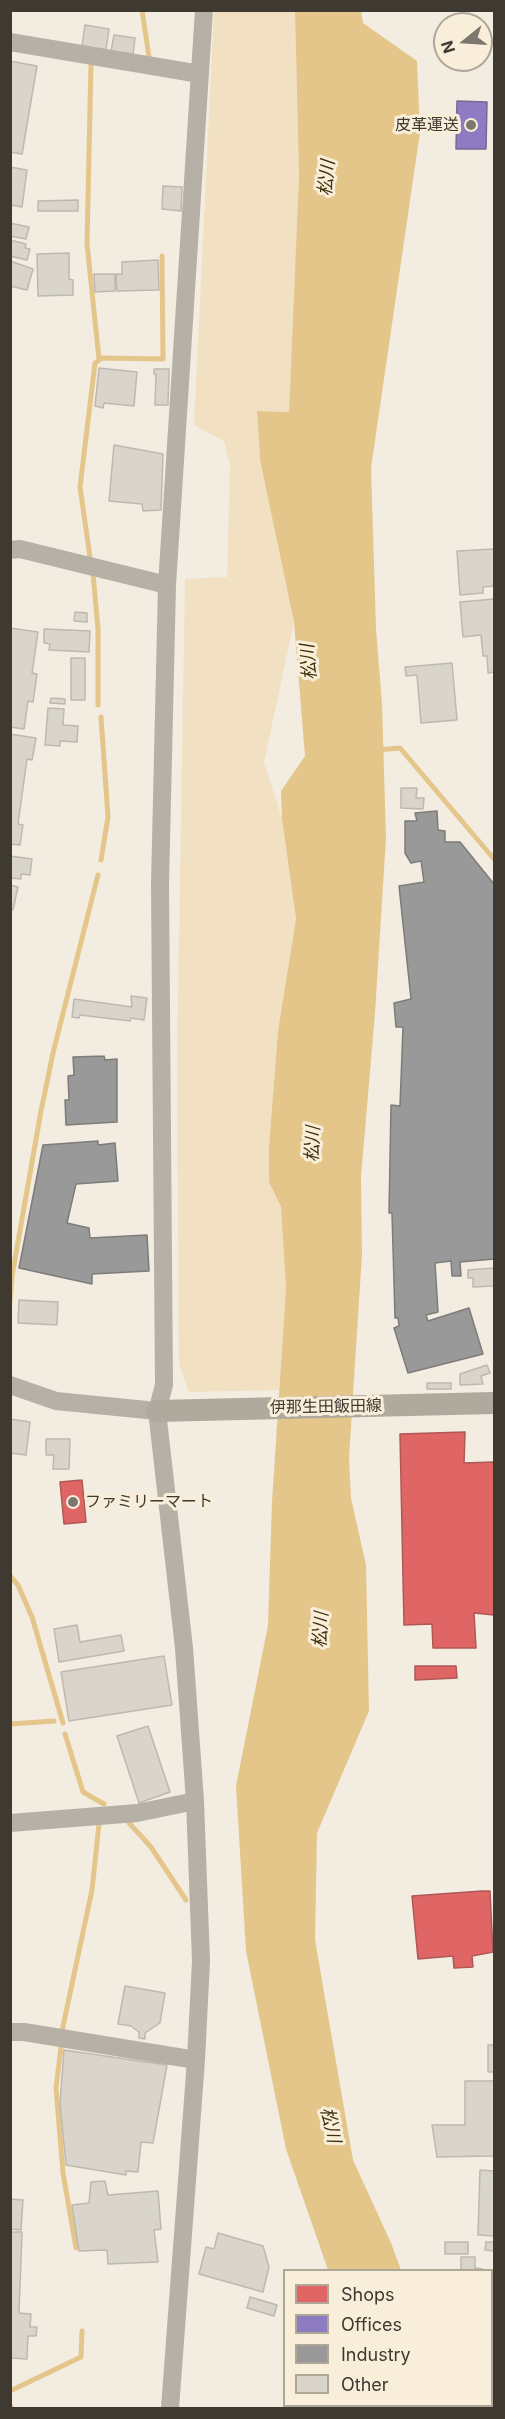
<!DOCTYPE html>
<meta charset="utf-8">
<style>
body{margin:0}
#map{position:relative;width:505px;height:2419px;overflow:hidden;background:#f2ece1;font-family:Inter,sans-serif}
canvas{display:block}
.frame{position:absolute;inset:0;border:12px solid #3e3931;pointer-events:none}
.legend{position:absolute;left:283px;top:2269px;width:210px;height:138px;box-sizing:border-box;background:#f9eeda;border:2px solid #aea696;margin:0;padding:8px 10px;list-style:none;font-size:18px;color:#3e3931}
.legend li{display:flex;align-items:center;gap:12px;height:30px}
.legend b{width:30px;border:2px solid #aea696}
.north{position:absolute;left:433px;top:12px;width:60px;height:60px;box-sizing:border-box;background:#f9eeda;border:2px solid #aea696;border-radius:50%;rotate:252deg;font-size:16px;font-weight:700;line-height:24px;text-align:center;color:#3e3931}
.north::after{content:'';display:block;margin:auto;width:21px;height:27px;background:#7d786f;clip-path:polygon(50% 0,100% 100%,50% 72%,0 100%)}
</style>
<div id="map">
<canvas width="505" height="2419"></canvas>
<div class="frame"></div>
<ul class="legend">
<li><b style="height:16px;background:#e06666"></b>Shops</li>
<li><b style="height:16px;background:#8e7cc3"></b>Offices</li>
<li><b style="height:16px;background:#999"></b>Industry</li>
<li><b style="height:16px;background:#d9d5cc"></b>Other</li>
</ul>
<div class="north">N</div>
</div>
<script>
const ctx = document.querySelector('canvas').getContext('2d');
ctx.lineJoin = 'round';
function paint(path, color) { ctx.fillStyle = color; ctx.fill(path, 'evenodd'); }
const poly = rows => new Path2D(rows.map(r => 'M' + r).join(''));
function stroke(path, color, width, dash) { ctx.strokeStyle = color; ctx.lineWidth = width; ctx.lineCap = dash ? 'butt' : 'round'; ctx.setLineDash(dash || []); ctx.stroke(path); }
function label(font, color, halo, rows, align = 'center') {
  ctx.font = font + ' Inter,"Noto Sans JP",sans-serif'; ctx.lineWidth = 6; ctx.setLineDash([]); ctx.textBaseline = 'middle'; ctx.strokeStyle = halo; ctx.fillStyle = color; for (const [text, x, y, turn = 0] of rows) {
    ctx.save(); ctx.translate(x, y); ctx.rotate((+turn || 0) * Math.PI / 180); ctx.textAlign = isNaN(turn) ? turn : align; if (halo) ctx.strokeText(text, 0, 0); ctx.fillText(text, 0, 0); ctx.restore();
  }
}
paint(poly([
 [214,11,295,11,299,176,289,412,257,411,260,460,294,622,264,762,282,819,296,919,278,1031,269,1146,269,1182,281,1207,286,1287,279,1390,189,1392,179,1364,177,1060,185,579,227,577,230,465,224,441,194,425]
]), '#f1e1c2');
paint(poly([
 [295,11,361,11,363,23,417,61,420,132,371,468,376,629,382,704,386,838,375,1013,361,1177,362,1254,349,1458,351,1498,366,1565,369,1711,317,1833,315,1940,353,2160,391,2243,401,2270,328,2270,286,2149,246,1951,236,1786,268,1625,272,1502,286,1287,281,1207,269,1182,269,1146,278,1031,296,919,282,819,281,791,305,756,294,622,260,460,257,411,289,412,299,176]
]), '#e4c68b');
const shops = poly([
 [465,1432,464,1463,494,1462,494,1615,474,1613,476,1648,433,1648,432,1624,404,1625,400,1434,465,1432],
 [82,1480,86,1522,64,1524,60,1482,82,1480],
 [415,1666,456,1666,457,1678,415,1680,415,1666],
 [482,1891,490,1891,493,1952,472,1956,473,1967,454,1968,453,1956,418,1959,412,1896,482,1891]
]);
paint(shops, '#e06666');
stroke(shops, '#af5856', 1.5);
const offices = poly([
 [457,101,487,102,486,149,456,149,457,101]
]);
paint(offices, '#8e7cc3');
stroke(offices, '#766897', 1.5);
const industry = poly([
 [437,811,438,830,445,831,445,842,460,842,494,884,494,1259,460,1262,461,1276,452,1276,451,1261,435,1263,438,1312,426,1315,428,1321,469,1308,483,1354,408,1373,394,1328,399,1326,398,1318,395,1318,392,1213,389,1213,391,1105,400,1106,403,1027,396,1027,394,1003,411,999,399,886,424,882,421,861,411,863,405,853,405,821,417,821,415,813,437,811],
 [104,1056,105,1060,117,1059,117,1122,66,1125,65,1100,69,1100,68,1076,74,1075,73,1057,104,1056],
 [98,1141,98,1145,115,1143,118,1181,76,1184,67,1223,89,1228,90,1238,147,1235,149,1271,92,1274,92,1284,19,1268,43,1145,98,1141]
]);
paint(industry, '#999');
stroke(industry, '#7e7c7a', 1.5);
stroke(poly([
 [142,10,149,57],
 [91,63,87,244,99,359],
 [90,557,80,487,95,363,102,358,163,359,162,256],
 [93,574,98,629,98,705],
 [377,750,400,748,494,859],
 [101,860,108,817,101,717],
 [10,1302,12,1276,41,1111,53,1053,98,875],
 [10,1576,18,1585,32,1617,63,1723],
 [10,1724,54,1721],
 [65,1734,83,1792,104,1804],
 [129,1823,151,1847,186,1900],
 [62,2031,92,1890,99,1824],
 [61,2047,56,2088,63,2173,76,2248],
 [10,2391,81,2357,82,2331],
 [10,2405,12,2408]
]), '#e4c68b', 5);
const building = poly([
 [85,25,109,29,106,50,82,46,85,25],
 [114,35,135,38,133,54,111,51,114,35],
 [10,61,37,66,22,154,10,152,10,61],
 [10,167,27,170,22,207,10,205,10,167],
 [163,186,182,187,181,211,162,209,163,186],
 [78,200,78,211,38,211,38,201,78,200],
 [10,223,29,227,26,239,10,236,10,223],
 [10,240,26,244,25,248,30,249,27,260,10,256,10,240],
 [69,253,69,279,73,280,73,295,38,296,37,254,69,253],
 [158,260,159,290,117,291,116,274,122,274,122,262,158,260],
 [10,261,33,269,27,290,10,286,10,261],
 [94,274,115,274,115,291,95,292,94,274],
 [99,368,137,372,134,406,104,403,103,408,95,406,99,368],
 [154,369,169,369,168,405,155,405,156,374,154,374,154,369],
 [114,445,163,454,161,510,143,511,142,504,109,501,114,445],
 [494,549,494,586,483,587,483,593,460,595,457,551,494,549],
 [494,599,494,672,488,673,487,656,483,656,481,635,463,637,460,602,494,599],
 [75,612,87,613,87,622,74,621,75,612],
 [10,628,38,632,32,673,37,674,33,702,28,701,24,729,10,727,10,628],
 [44,629,90,631,89,652,49,650,50,644,44,643,44,629],
 [71,658,85,658,85,700,71,700,71,658],
 [452,663,457,720,421,723,417,675,406,676,405,667,452,663],
 [51,698,65,699,65,704,50,703,51,698],
 [48,708,64,709,63,725,78,726,77,742,60,741,60,746,45,745,48,708],
 [10,734,36,738,32,760,27,759,18,824,23,825,20,845,10,844,10,734],
 [401,788,417,788,416,798,424,798,423,809,401,808,401,788],
 [10,856,32,859,30,875,21,874,21,879,10,878,10,856],
 [10,885,18,887,13,910,10,910,10,885],
 [131,996,147,998,144,1020,131,1018,130,1021,80,1015,79,1018,72,1017,74,999,132,1007,131,996],
 [494,1268,494,1286,473,1287,473,1278,468,1278,468,1270,494,1268],
 [19,1300,58,1302,57,1325,18,1323,19,1300],
 [487,1365,490,1373,481,1376,483,1384,460,1385,460,1374,487,1365],
 [427,1383,451,1383,451,1389,427,1389,427,1383],
 [10,1419,30,1422,26,1455,10,1453,10,1419],
 [46,1439,70,1439,69,1469,53,1469,54,1455,46,1455,46,1439],
 [77,1625,80,1642,121,1635,124,1651,59,1662,54,1629,77,1625],
 [164,1656,172,1705,69,1721,61,1672,164,1656],
 [148,1726,170,1792,139,1803,117,1736,148,1726],
 [125,1986,165,1993,160,2023,145,2033,145,2039,139,2038,139,2032,131,2026,118,2024,125,1986],
 [488,2045,494,2045,494,2072,488,2072,488,2045],
 [64,2050,167,2065,153,2143,141,2142,138,2172,126,2171,126,2175,66,2165,60,2103,64,2050],
 [465,2081,494,2081,494,2156,437,2157,432,2125,465,2125,465,2081],
 [480,2170,494,2171,494,2236,478,2235,480,2170],
 [105,2181,108,2195,158,2191,161,2229,154,2230,158,2262,108,2264,107,2250,79,2251,72,2205,89,2203,91,2182,105,2181],
 [10,2199,23,2200,21,2230,10,2229,10,2199],
 [10,2232,22,2232,19,2313,31,2314,30,2327,37,2327,36,2336,28,2336,27,2359,10,2358,10,2232],
 [218,2233,263,2246,269,2267,263,2292,199,2274,206,2247,214,2249,218,2233],
 [445,2242,468,2242,468,2254,445,2254,445,2242],
 [486,2242,494,2242,494,2251,485,2250,486,2242],
 [461,2257,475,2257,475,2268,483,2269,483,2270,461,2270,461,2257],
 [492,2273,494,2273,494,2293,492,2293,492,2273],
 [250,2297,277,2305,274,2316,247,2308,250,2297],
 [492,2382,494,2382,494,2408,489,2408,489,2406,492,2406,492,2382]
]);
paint(building, '#d9d5cc');
stroke(building, '#beb9b0', 1.5);
stroke(poly([
 [10,42,200,74],
 [10,550,20,549,167,585],
 [10,1385,56,1401,157,1411],
 [10,1823,137,1813,195,1801],
 [10,2032,24,2032,196,2060],
 [170,2408,196,2060,201,1961,195,1801,184,1648,157,1411,164,1385,160,884,167,585,204,10]
]), '#b6b0a6', 18);
stroke(poly([
 [157,1411,494,1403]
]), '#b0a99d', 22);
for (const [x, y, r, color] of [
 [471,125,6,"#7d786f"],
 [73,1502,6,"#7d786f"]
]) { const dot = new Path2D(); dot.arc(x, y, r, 0, 2 * Math.PI); ctx.fillStyle = color; ctx.fill(dot); stroke(dot, '#f9eeda', 2); }
label('16px', '#3e3931', '#f9eeda', [
 ["皮革運送",459,125],
 ["ファミリーマート",85,1502,"left"]
], 'right');
label('16px', '#3e3931', '#f9eeda', [
 ["伊那生田飯田線",326,1407,-1]
]);
label('italic 18px', '#40300c', '#f9eeda', [
 ["松川",327,178,-85],
 ["松川",309,662,-95],
 ["松川",313,1144,-88],
 ["松川",321,1630,-87],
 ["松川",330,2125,77]
]);
</script>
